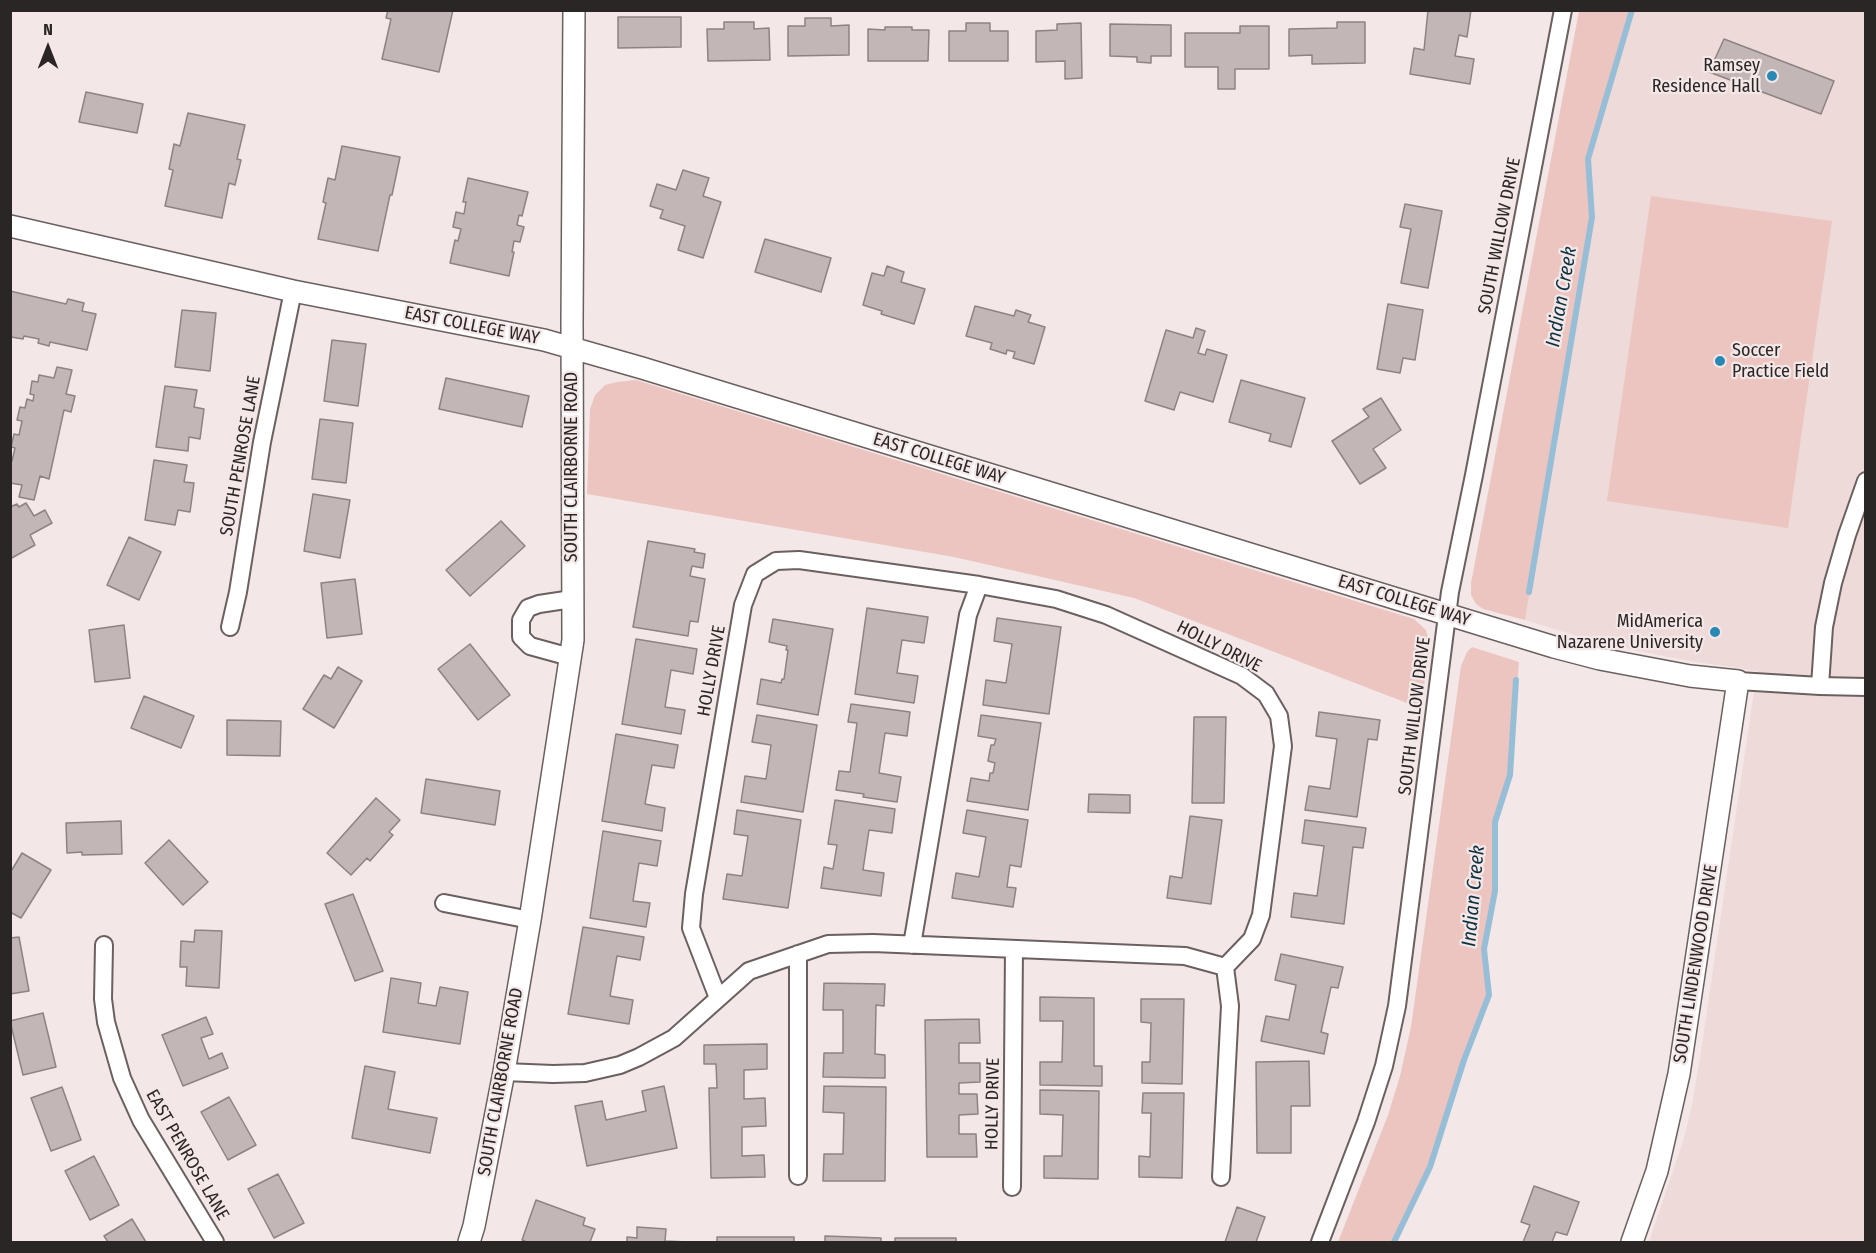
<!DOCTYPE html>
<style>
body{margin:0}
#map{position:relative;width:1876px;height:1253px;overflow:hidden;background:#f3e8e7;font-family:"Fira Sans Condensed",sans-serif}
canvas{display:block}
.frame{position:absolute;inset:0;border:12px solid #2b2626;pointer-events:none}
.north{position:absolute;left:18px;top:18px;width:60px;height:60px;-webkit-text-stroke:4px #f3e8e7;paint-order:stroke;rotate:0deg;font-size:16px;font-weight:700;line-height:24px;text-align:center;color:#2b2626}
.north::after{content:'';display:block;margin:auto;width:21px;height:27px;background:#2b2626;clip-path:polygon(50% 0,100% 100%,50% 72%,0 100%)}
</style>
<div id="map">
<canvas width="1876" height="1253"></canvas>
<div class="frame"></div>
<div class="north">N</div>
</div>
<script>
const ctx = document.querySelector('canvas').getContext('2d');
ctx.lineJoin = 'round';
function paint(path, color) { ctx.fillStyle = color; ctx.fill(path, 'evenodd'); }
const poly = rows => new Path2D(rows.map(r => 'M' + r).join(''));
function stroke(path, color, width, dash) { ctx.strokeStyle = color; ctx.lineWidth = width; ctx.lineCap = dash ? 'butt' : 'round'; ctx.setLineDash(dash || []); ctx.stroke(path); }
function label(font, color, halo, rows, align = 'center') {
  ctx.font = font + ' "Fira Sans Condensed",sans-serif'; ctx.lineWidth = 4.5; ctx.setLineDash([]); ctx.textBaseline = 'middle'; ctx.strokeStyle = halo; ctx.fillStyle = color; for (const [text, x, y, turn = 0] of rows) {
    ctx.save(); ctx.translate(x, y); ctx.rotate((+turn || 0) * Math.PI / 180); ctx.textAlign = isNaN(turn) ? turn : align; if (halo) ctx.strokeText(text, 0, 0); ctx.fillText(text, 0, 0); ctx.restore();
  }
}
paint(poly([
 [1632,11,1865,11,1865,1242,1649,1242,1684,1138,1692,1105,1699,1064,1757,671,1690,661,1603,644,1525,620,1592,217,1588,159]
]), '#eedad8');
paint(poly([
 [1579,11,1632,11,1588,159,1592,217,1525,620,1483,609,1476,604,1471,595,1471,583],
 [1651,196,1832,221,1788,528,1607,501],
 [636,380,1414,619,1426,630,1429,642,1429,658,1420,708,1134,598,954,557,587,494,590,409,595,395,605,385,617,382],
 [1472,647,1519,662,1510,775,1495,822,1495,891,1484,949,1489,995,1464,1060,1430,1167,1394,1242,1338,1242,1388,1115,1400,1076,1411,1027,1461,666,1467,652]
]), '#ecc5c1');
stroke(poly([
 [1529,592,1592,217,1588,159,1632,10],
 [1394,1242,1430,1167,1464,1060,1489,995,1484,949,1495,891,1495,822,1510,775,1516,680]
]), '#96bed6', 6);
const building = poly([
 [388,10,453,10,439,72,382,59,391,19,386,18,388,10],
 [1428,10,1471,10,1467,37,1459,35,1455,56,1474,59,1470,84,1410,74,1414,48,1424,50,1428,10],
 [618,17,681,17,681,47,618,48,618,17],
 [805,18,831,18,831,26,849,25,849,55,788,56,788,26,805,26,805,18],
 [724,22,754,22,754,29,769,28,770,60,708,61,707,29,724,29,724,22],
 [1337,22,1365,22,1365,63,1312,64,1312,55,1289,56,1289,29,1337,28,1337,22],
 [966,23,990,23,990,31,1008,31,1008,61,949,61,949,31,966,31,966,23],
 [1081,23,1082,78,1065,79,1065,61,1036,62,1036,31,1057,30,1057,24,1081,23],
 [1110,24,1171,25,1171,56,1151,56,1151,63,1137,62,1137,57,1110,56,1110,24],
 [1240,26,1269,26,1269,69,1235,69,1235,89,1218,89,1218,67,1185,67,1185,33,1240,33,1240,26],
 [885,27,912,27,912,30,929,30,928,61,868,61,868,29,885,30,885,27],
 [1724,39,1834,81,1821,114,1709,72,1724,39],
 [86,92,143,104,137,133,79,122,86,92],
 [188,113,245,125,237,159,241,160,235,185,229,183,222,218,165,206,173,170,169,169,174,144,180,146,188,113],
 [342,146,400,157,392,195,390,195,378,251,318,239,326,203,323,202,328,178,335,180,342,146],
 [683,170,709,178,703,196,721,202,703,258,678,250,685,226,660,218,663,210,650,206,657,184,676,190,683,170],
 [468,178,528,192,522,216,519,215,517,225,524,227,520,242,514,241,512,252,514,252,509,276,450,263,455,240,458,241,461,229,453,227,456,212,464,214,466,202,463,202,468,178],
 [1405,204,1442,211,1428,288,1401,283,1411,229,1400,227,1405,204],
 [765,239,831,258,821,292,755,272,765,239],
 [887,266,904,272,901,282,925,289,914,324,881,314,882,311,863,305,872,273,884,276,887,266],
 [10,291,66,304,68,299,84,303,82,311,96,314,87,350,50,342,49,346,38,343,39,339,24,336,23,339,11,337,10,291],
 [1388,304,1423,310,1415,360,1403,358,1400,373,1377,369,1388,304],
 [975,306,1014,316,1016,310,1031,315,1028,322,1045,327,1034,364,1013,358,1015,352,1007,350,1006,354,990,349,992,343,966,336,975,306],
 [182,310,216,313,210,371,175,367,182,310],
 [1196,328,1205,331,1198,353,1205,355,1207,349,1227,355,1213,402,1180,392,1174,410,1145,401,1166,330,1193,338,1196,328],
 [332,340,366,344,358,406,324,401,332,340],
 [57,367,72,370,66,394,75,396,71,412,64,410,49,479,40,476,34,500,19,497,22,485,10,483,10,461,12,461,15,448,11,447,14,434,19,435,22,421,17,420,20,407,25,408,27,399,33,401,34,395,30,394,32,381,38,382,39,375,54,378,57,367],
 [446,378,529,396,522,427,439,409,446,378],
 [1241,380,1305,398,1291,447,1269,441,1271,434,1229,422,1241,380],
 [165,386,197,390,194,407,204,409,200,439,189,437,188,451,156,447,165,386],
 [1381,398,1401,430,1373,449,1386,468,1360,484,1332,441,1369,417,1363,409,1381,398],
 [320,419,353,423,346,483,312,479,320,419],
 [154,460,187,465,184,482,194,483,190,512,178,510,175,525,145,520,154,460],
 [313,494,350,500,340,558,304,551,313,494],
 [26,503,34,516,45,510,52,523,30,535,35,545,10,559,10,507,17,504,19,507,26,503],
 [501,521,525,546,470,596,446,570,501,521],
 [129,537,161,552,139,600,107,585,129,537],
 [648,541,695,549,694,552,705,554,703,568,692,566,690,576,705,579,698,622,690,621,688,636,633,627,648,541],
 [355,579,362,634,327,638,321,583,355,579],
 [867,608,928,617,924,643,902,640,897,673,918,676,914,703,855,694,867,608],
 [997,618,1061,627,1049,714,983,705,986,680,1006,683,1012,644,994,641,997,618],
 [773,619,833,629,818,715,757,704,761,679,781,683,782,679,784,679,788,650,786,650,787,646,769,642,773,619],
 [124,625,130,678,95,682,89,630,124,625],
 [636,639,697,649,693,674,671,670,665,707,685,710,681,734,622,724,636,639],
 [470,644,510,695,478,720,438,669,470,644],
 [338,667,362,681,334,728,303,709,324,675,331,679,338,667],
 [144,696,194,716,181,748,131,728,144,696],
 [851,704,910,712,907,736,885,733,879,773,901,777,897,802,863,797,864,794,836,790,839,771,850,772,857,723,848,722,851,704],
 [1319,712,1380,720,1377,740,1368,739,1357,817,1305,810,1309,786,1330,789,1337,739,1316,736,1319,712],
 [757,715,817,725,803,812,741,802,745,776,766,779,771,745,752,742,757,715],
 [981,715,1041,723,1028,810,967,801,971,778,989,781,990,773,993,773,995,763,988,761,991,745,994,745,996,739,978,736,981,715],
 [1194,717,1226,717,1224,803,1192,803,1194,717],
 [227,720,281,721,280,756,227,755,227,720],
 [616,734,678,745,674,768,652,765,645,804,665,808,662,831,602,821,616,734],
 [426,779,500,791,495,825,421,813,426,779],
 [1089,794,1130,795,1130,813,1088,812,1089,794],
 [376,798,400,820,389,832,393,835,370,861,367,858,351,875,327,853,376,798],
 [835,800,895,809,892,833,869,830,863,870,884,873,881,896,821,888,824,867,833,869,837,845,828,844,835,800],
 [737,810,801,820,788,908,723,899,727,874,742,876,748,836,734,834,737,810],
 [967,810,1028,820,1021,867,1010,865,1007,887,1016,888,1013,907,952,898,956,873,979,877,986,837,963,833,967,810],
 [1190,816,1222,820,1211,904,1167,898,1170,876,1182,878,1190,816],
 [1305,820,1366,828,1363,848,1353,847,1344,924,1291,917,1294,893,1317,896,1324,846,1302,843,1305,820],
 [121,821,122,854,82,855,82,852,67,853,66,823,121,821],
 [603,831,661,841,657,866,639,863,633,901,650,903,646,927,590,918,603,831],
 [169,840,208,882,183,905,145,863,169,840],
 [22,853,51,870,21,918,10,912,10,873,22,853],
 [353,894,383,971,355,981,325,904,353,894],
 [583,927,644,937,640,960,617,956,610,996,633,1000,629,1024,568,1014,583,927],
 [195,930,222,931,219,988,186,986,187,967,180,967,181,941,194,942,195,930],
 [19,937,29,991,10,994,10,938,19,937],
 [1281,954,1343,967,1338,988,1331,987,1321,1032,1328,1034,1324,1054,1261,1041,1266,1016,1289,1020,1296,985,1275,980,1281,954],
 [391,978,421,983,418,1003,436,1006,440,987,468,992,460,1044,383,1032,391,978],
 [824,983,885,984,884,1006,876,1005,875,1054,885,1055,885,1078,823,1077,824,1053,843,1053,843,1010,823,1010,824,983],
 [1040,997,1094,998,1094,1066,1102,1066,1102,1086,1040,1085,1040,1062,1062,1062,1063,1021,1040,1021,1040,997],
 [1141,999,1184,999,1182,1084,1142,1083,1142,1062,1150,1062,1151,1023,1141,1022,1141,999],
 [43,1013,56,1067,23,1075,10,1021,43,1013],
 [206,1017,213,1034,201,1038,209,1059,222,1053,228,1068,183,1086,162,1035,206,1017],
 [979,1019,980,1043,959,1043,959,1063,980,1063,980,1082,959,1083,959,1094,977,1094,978,1114,959,1115,959,1134,976,1134,977,1157,927,1157,925,1020,979,1019],
 [767,1044,767,1069,744,1070,744,1099,765,1098,766,1126,742,1127,742,1156,764,1155,765,1177,711,1178,709,1088,717,1088,716,1064,704,1064,704,1045,767,1044],
 [1309,1061,1310,1106,1291,1106,1291,1153,1257,1153,1256,1062,1309,1061],
 [365,1066,395,1072,388,1109,437,1118,430,1153,352,1138,365,1066],
 [664,1086,677,1148,587,1166,575,1106,602,1101,606,1120,646,1111,642,1091,664,1086],
 [824,1086,886,1087,885,1181,823,1181,824,1154,843,1154,844,1113,823,1112,824,1086],
 [62,1087,81,1140,51,1151,31,1098,62,1087],
 [1040,1090,1099,1091,1098,1179,1044,1178,1044,1156,1062,1156,1063,1115,1040,1114,1040,1090],
 [1143,1093,1184,1093,1182,1178,1139,1177,1139,1156,1150,1157,1151,1113,1142,1113,1143,1093],
 [229,1097,256,1145,228,1160,201,1112,229,1097],
 [94,1156,119,1205,90,1220,65,1171,94,1156],
 [278,1174,304,1223,274,1238,248,1189,278,1174],
 [1534,1186,1579,1202,1567,1235,1556,1232,1552,1242,1523,1242,1530,1225,1521,1222,1534,1186],
 [536,1200,585,1218,583,1225,595,1229,590,1242,527,1242,522,1240,536,1200],
 [1237,1207,1265,1217,1256,1242,1225,1242,1237,1207],
 [132,1219,146,1242,108,1242,104,1236,132,1219],
 [637,1227,666,1229,665,1241,688,1242,627,1242,627,1237,637,1238,637,1227],
 [825,1236,881,1238,881,1242,825,1242,825,1236],
 [717,1237,794,1237,794,1242,717,1242,717,1237],
 [895,1238,956,1238,956,1242,895,1242,895,1238]
]);
paint(building, '#c2b7b6');
stroke(building, '#8d8382', 1.5);
const minor = poly([
 [230,627,238,592,262,442,293,291],
 [570,657,530,646,521,637,521,620,528,608,539,604,572,599],
 [1738,681,1820,686,1866,687],
 [1820,686,1824,627,1833,583,1847,535,1866,481],
 [444,903,530,920],
 [104,945,103,999,106,1022,122,1078,141,1120,215,1242],
 [912,945,968,615,979,585],
 [504,1072,553,1074,585,1073,620,1065,639,1057,674,1038,749,971,828,944,873,943,1185,956,1225,967,1252,939,1261,915,1283,746,1279,716,1266,694,1242,676,1106,615,1056,599,979,585,799,560,776,561,755,574,743,605,694,894,691,928,718,998],
 [798,1176,798,954],
 [1221,1177,1230,1006,1225,967],
 [1012,1187,1014,949],
 [1320,1242,1366,1122,1384,1066,1397,1006,1450,592,1474,475,1563,10]
]);
const tertiary = poly([
 [10,226,293,291,544,340,642,368,1554,647,1600,659,1690,676,1738,681,1679,1074,1657,1171,1632,1242],
 [469,1242,474,1226,504,1072,530,920,573,640,572,321,574,10]
]);
stroke(minor, '#6a605f', 20);
stroke(tertiary, '#6a605f', 24);
stroke(minor, '#fff', 16);
stroke(tertiary, '#fff', 21);
for (const [x, y, r, color] of [
 [1772,76,6,"#2a88b4"],
 [1720,361,6,"#2a88b4"],
 [1715,632,6,"#2a88b4"]
]) { const dot = new Path2D(); dot.arc(x, y, r, 0, 2 * Math.PI); ctx.fillStyle = color; ctx.fill(dot); stroke(dot, '#f3e8e7', 2); }
label('18px', '#2b2626', '#f3e8e7', [
 ["Ramsey",1760,66],
 ["Residence Hall",1760,87],
 ["Soccer",1732,351,"left"],
 ["Practice Field",1732,372,"left"],
 ["MidAmerica",1703,622],
 ["Nazarene University",1703,643]
], 'right');
label('18px', '#2b2626', '#f3e8e7', [
 ["SOUTH WILLOW DRIVE",1500,236,-79],
 ["EAST COLLEGE WAY",472,326,11],
 ["SOUTH PENROSE LANE",241,456,-80],
 ["EAST COLLEGE WAY",939,459,17],
 ["SOUTH CLAIRBORNE ROAD",572,467,-90],
 ["EAST COLLEGE WAY",1404,601,17],
 ["HOLLY DRIVE",1219,647,27],
 ["HOLLY DRIVE",712,671,-80],
 ["SOUTH WILLOW DRIVE",1415,716,-83],
 ["SOUTH LINDENWOOD DRIVE",1696,964,-81],
 ["SOUTH CLAIRBORNE ROAD",501,1082,-80],
 ["HOLLY DRIVE",993,1104,-89],
 ["EAST PENROSE LANE",187,1155,60]
]);
label('italic 20px', '#0d3142', '#f3e8e7', [
 ["Indian Creek",1562,297,-80],
 ["Indian Creek",1474,896,-85]
]);
</script>
